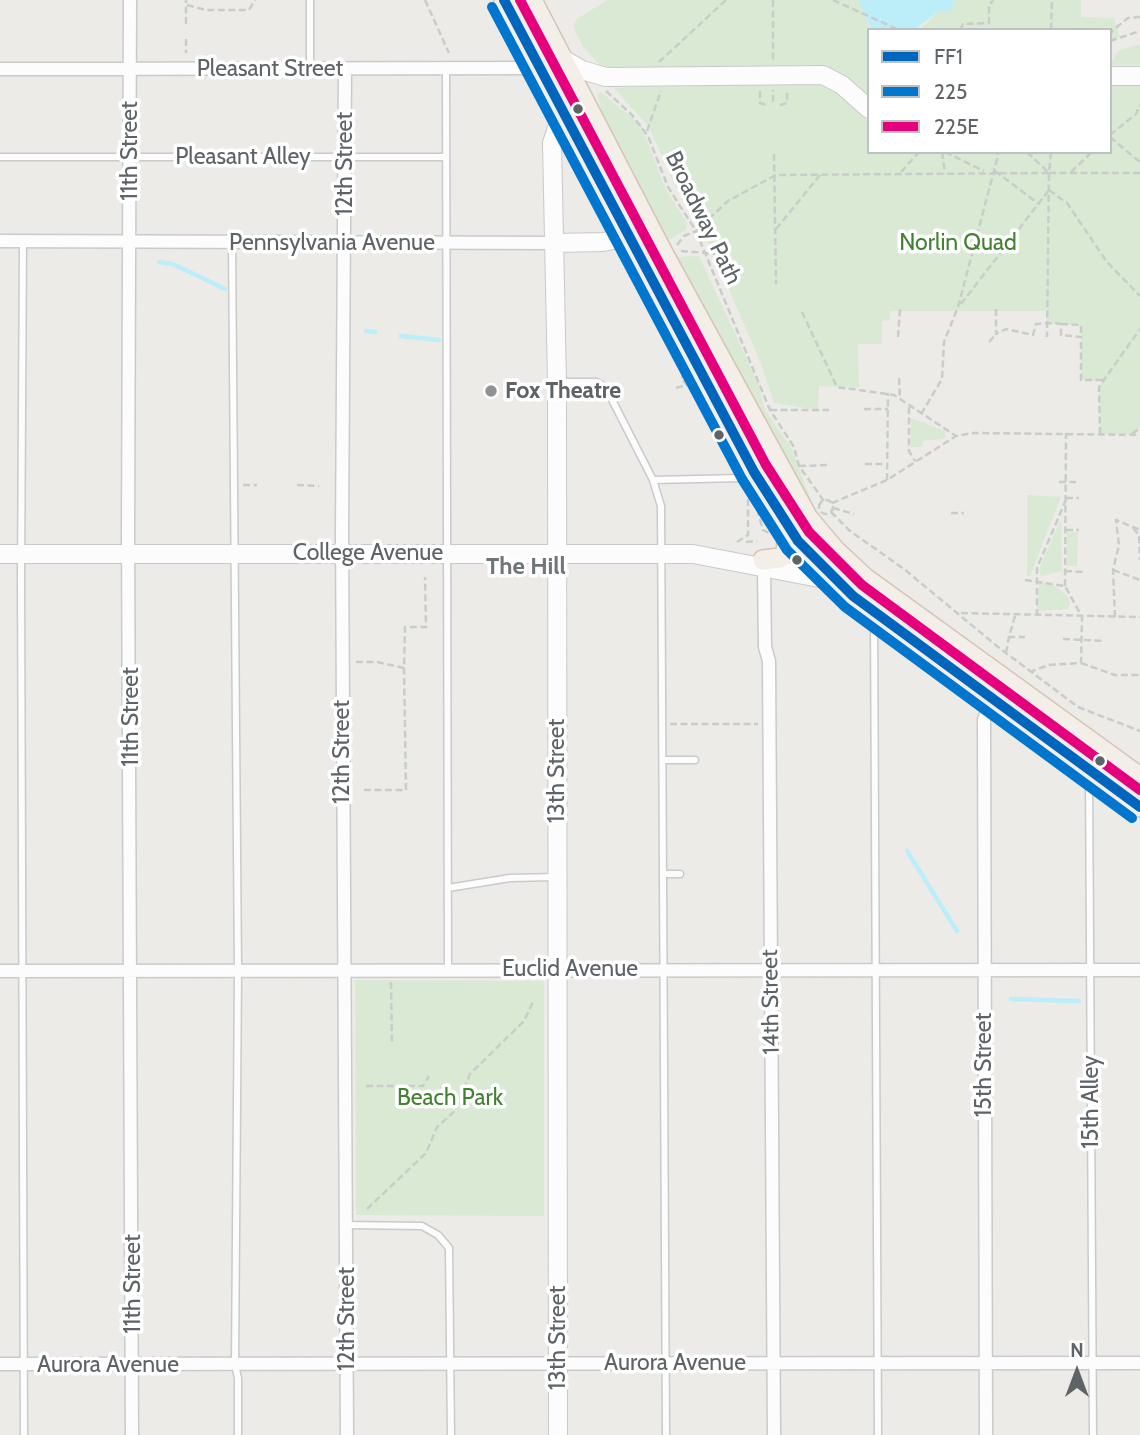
<!DOCTYPE html>
<style>
body{margin:0}
#map{position:relative;width:1140px;height:1435px;overflow:hidden;background:#edebe8;font-family:Cabin,sans-serif}
canvas{display:block}
.legend{position:absolute;left:867px;top:28px;width:245px;height:126px;box-sizing:border-box;background:#fff;border:2px solid #bec1c2;margin:0;padding:9px 12px;list-style:none;font-size:21px;color:#5d6366}
.legend li{display:flex;align-items:center;gap:14px;height:35px}
.legend b{width:35px;border:2px solid #bec1c2}
.north{position:absolute;left:1042px;top:1337px;width:70px;height:70px;-webkit-text-stroke:5px #fff;paint-order:stroke;rotate:0deg;font-size:19px;font-weight:700;line-height:28px;text-align:center;color:#5d6366}
.north::after{content:'';display:block;margin:auto;width:24px;height:32px;background:#5d6366;clip-path:polygon(50% 0,100% 100%,50% 72%,0 100%)}
</style>
<div id="map">
<canvas width="1140" height="1435"></canvas>
<ul class="legend">
<li><b style="height:9px;background:#0065bd"></b>FF1</li>
<li><b style="height:9px;background:#0076ce"></b>225</li>
<li><b style="height:9px;background:#e5007d"></b>225E</li>
</ul>
<div class="north">N</div>
</div>
<script>
const ctx = document.querySelector('canvas').getContext('2d');
ctx.lineJoin = 'round';
function paint(path, color) { ctx.fillStyle = color; ctx.fill(path, 'evenodd'); }
const poly = rows => new Path2D(rows.map(r => 'M' + r).join(''));
function stroke(path, color, width, dash) { ctx.strokeStyle = color; ctx.lineWidth = width; ctx.lineCap = dash ? 'butt' : 'round'; ctx.setLineDash(dash || []); ctx.stroke(path); }
function label(font, color, halo, rows, align = 'center') {
  ctx.font = font + ' Cabin,sans-serif'; ctx.lineWidth = 7; ctx.setLineDash([]); ctx.textBaseline = 'middle'; ctx.strokeStyle = halo; ctx.fillStyle = color; for (const [text, x, y, turn = 0] of rows) {
    ctx.save(); ctx.translate(x, y); ctx.rotate((+turn || 0) * Math.PI / 180); ctx.textAlign = isNaN(turn) ? turn : align; if (halo) ctx.strokeText(text, 0, 0); ctx.fillText(text, 0, 0); ctx.restore();
  }
}
paint(poly([
 [607,0,858,0,871,30,869,30,869,98,844,79,605,70,583,47,573,26,577,19],
 [955,0,1081,0,1081,17,1114,18,1120,37,1110,41,1110,30,919,30,938,12,952,8],
 [1140,44,1140,65,1110,65,1118,51],
 [817,84,837,90,869,123,869,152,1110,152,1110,85,1140,85,1140,428,1132,434,1100,434,1099,387,1103,381,1081,380,1081,325,1047,323,1047,311,890,311,890,320,882,321,882,344,858,344,859,388,819,386,818,410,774,403,759,359,701,225,676,188,649,127,614,88,651,85],
 [601,92,641,125,666,190,687,223,686,230,668,240,602,114,597,94],
 [699,256,758,383,765,410,791,447,813,505,810,507,674,257],
 [911,418,945,431,946,438,923,441,922,447,911,447],
 [1027,495,1061,497,1030,576,1027,576],
 [1061,519,1062,571,1041,576,1039,569],
 [1067,532,1078,532,1077,566,1067,566],
 [1039,582,1054,585,1068,597,1070,603,1068,609,1038,611],
 [355,980,544,981,544,1216,356,1215]
]), '#dae9d3');
paint(poly([
 [858,0,955,0,951,10,938,12,914,30,872,30]
]), '#bbeef8');
stroke(poly([
 [159,262,173,264,225,289],
 [366,331,375,332],
 [401,336,439,340],
 [907,851,957,931],
 [1011,999,1079,1001]
]), '#bbeef8', 4.5);
const lane = poly([
 [310,0,310,69],
 [446,69,448,968],
 [0,157,445,157],
 [23,241,21,578,24,1435],
 [232,243,238,971,235,1365,238,1378,238,1435],
 [557,382,597,382,606,388,653,480,661,506,666,1435],
 [653,480,741,478,752,473],
 [874,618,878,1435],
 [663,760,695,760],
 [1089,776,1093,1435],
 [663,874,680,874],
 [448,888,510,878,556,877],
 [346,1225,422,1226,438,1235,449,1248,451,1435]
]);
const street = poly([
 [130,0,128,533,132,1435],
 [0,69,541,68],
 [345,69,342,533,347,1435],
 [0,241,556,243],
 [764,570,765,647,769,661,774,1435],
 [0,971,1140,970],
 [0,1364,1140,1363],
 [986,1435,984,719,994,698]
]);
const secondary = poly([
 [563,59,582,70,606,77,823,75,842,85,869,109],
 [1110,76,1140,76],
 [556,243,603,242,623,238,632,226,637,202],
 [0,554,693,554,835,581],
 [558,1435,557,382,552,143,563,110]
]);
const primary = poly([
 [504,0,754,472,798,541,853,596,1140,807],
 [532,0,662,251,808,518,835,550,865,578,1140,777],
 [763,560,780,558,786,553,788,528]
]);
stroke(lane, '#c9caca', 9);
stroke(street, '#c9caca', 15);
stroke(secondary, '#c8c9c9', 20);
stroke(primary, '#d5c4b5', 22);
stroke(poly([
 [425,0,449,53],
 [773,0,773,60],
 [833,0,899,30],
 [187,5,206,10,249,10,255,0],
 [186,24,186,0],
 [960,30,963,24,989,23,989,6,993,0],
 [1051,30,1052,0],
 [1110,36,1112,31,1128,18,1140,17],
 [186,39,186,53],
 [1110,41,1140,31],
 [659,62,726,0],
 [606,91,632,115,648,136,668,187,696,231,770,410,794,447,799,466,824,501],
 [760,91,760,103,767,105],
 [773,102,773,90],
 [780,105,787,103,787,91],
 [647,131,661,91],
 [1110,135,1136,114,1140,105],
 [1110,137,1140,162],
 [942,152,945,173],
 [945,152,984,171],
 [1027,152,1049,173,1047,337],
 [774,154,776,284],
 [995,171,1039,204],
 [901,172,919,152],
 [1071,172,1092,152],
 [1049,173,1140,173],
 [1049,190,1067,203,1107,262,1140,296],
 [776,229,820,175],
 [677,245,684,236,696,231,728,201,776,175,1049,173,1051,152],
 [681,251,719,254],
 [961,304,1049,190],
 [996,309,996,334,1006,329,1033,335,1036,324,1055,323,1061,324,1061,335,1081,337,1081,380,1104,380],
 [802,312,837,387,894,395,956,436],
 [1061,324,1081,325,1081,336],
 [898,337,900,309],
 [989,342,996,334],
 [899,378,900,399],
 [676,388,687,385,681,378,685,375],
 [909,407,909,451,915,461],
 [864,409,888,409],
 [770,410,829,410],
 [921,414,942,379,944,342,958,307,999,152],
 [1100,434,1099,387,1140,329],
 [1132,434,1140,428],
 [865,464,887,464],
 [799,466,830,465],
 [887,480,888,393],
 [1059,482,1076,482],
 [243,485,257,485],
 [297,485,319,486],
 [1066,498,1079,498],
 '819 507a7 7 0 1 1 14 0a7 7 0 1 1-14 0Z',
 [832,503,887,480,956,436,973,433,1140,435],
 [833,508,854,514],
 [757,509,763,530,771,534],
 [831,512,850,531,904,569,998,647,1078,707,1140,731],
 [951,513,964,513],
 [1133,528,1139,535,1140,560],
 [1066,530,1079,530],
 [737,542,748,535,748,492],
 [746,542,757,541],
 [1113,570,1140,580],
 [1065,571,1085,572],
 [1025,580,1065,586,1082,617,1081,663,1049,665,1032,671],
 [1065,586,1066,433],
 [961,613,1140,617],
 [1015,616,1009,637,1025,637],
 [1037,616,1037,568,1065,502],
 [1115,617,1113,570,1119,545,1116,520,1140,530],
 [1063,639,1105,641],
 [1006,653,1009,637],
 [356,662,377,662,404,668,405,627,426,627,425,577],
 [1081,663,1115,675,1140,675],
 [670,724,758,724],
 [364,790,406,790,404,668],
 [391,982,392,1043],
 [366,1086,423,1086,429,1076],
 [367,1209,426,1153,437,1127,456,1110,470,1074,524,1021,534,1000]
]), '#c8cdc9', 2.5, [7, 3.5]);
stroke(lane, '#fcfcfc', 6);
stroke(street, '#fcfcfc', 12);
stroke(secondary, '#fcfcfc', 18);
stroke(primary, '#f3eee8', 19);
stroke(poly([
 [504,0,754,472,798,541,853,596,1140,807]
]), '#0065bd', 10);
stroke(poly([
 [492,7,742,479,787,550,845,607,1132,818]
]), '#0076ce', 10);
stroke(poly([
 [520,0,766,465,809,532,862,585,1140,790]
]), '#e5007d', 10);
for (const [x, y, r, color] of [
 [578,109,6,"#5d6366"],
 [491,391,7,"#8f9394"],
 [719,435,6,"#5d6366"],
 [797,560,6,"#5d6366"],
 [1100,761,6,"#5d6366"]
]) { const dot = new Path2D(); dot.arc(x, y, r, 0, 2 * Math.PI); ctx.fillStyle = color; ctx.fill(dot); stroke(dot, '#fff', 2.5); }
label('23px', '#5d6366', '#fff', [
 ["Pleasant Street",270,69],
 ["11th Street",130,151,-90],
 ["Pleasant Alley",243,157],
 ["12th Street",345,164,-90],
 ["Broadway Path",703,218,64],
 ["Pennsylvania Avenue",332,243],
 ["College Avenue",368,553],
 ["11th Street",131,717,-90],
 ["12th Street",342,752,-90],
 ["13th Street",557,771,-90],
 ["Euclid Avenue",570,969],
 ["14th Street",771,1002,-91],
 ["15th Street",984,1065,-90],
 ["15th Alley",1091,1102,-90],
 ["11th Street",133,1284,-90],
 ["12th Street",347,1319,-90],
 ["13th Street",558,1338,-90],
 ["Aurora Avenue",675,1363],
 ["Aurora Avenue",108,1365]
]);
label('23px', '#428131', '#fff', [
 ["Norlin Quad",958,243],
 ["Beach Park",450,1098]
]);
label('bold 23px', '#5d6366', '#fff', [
 ["Fox Theatre",505,391]
], 'left');
label('bold 24px', '#6e7678', '#fff', [
 ["The Hill",526,567]
]);
</script>
